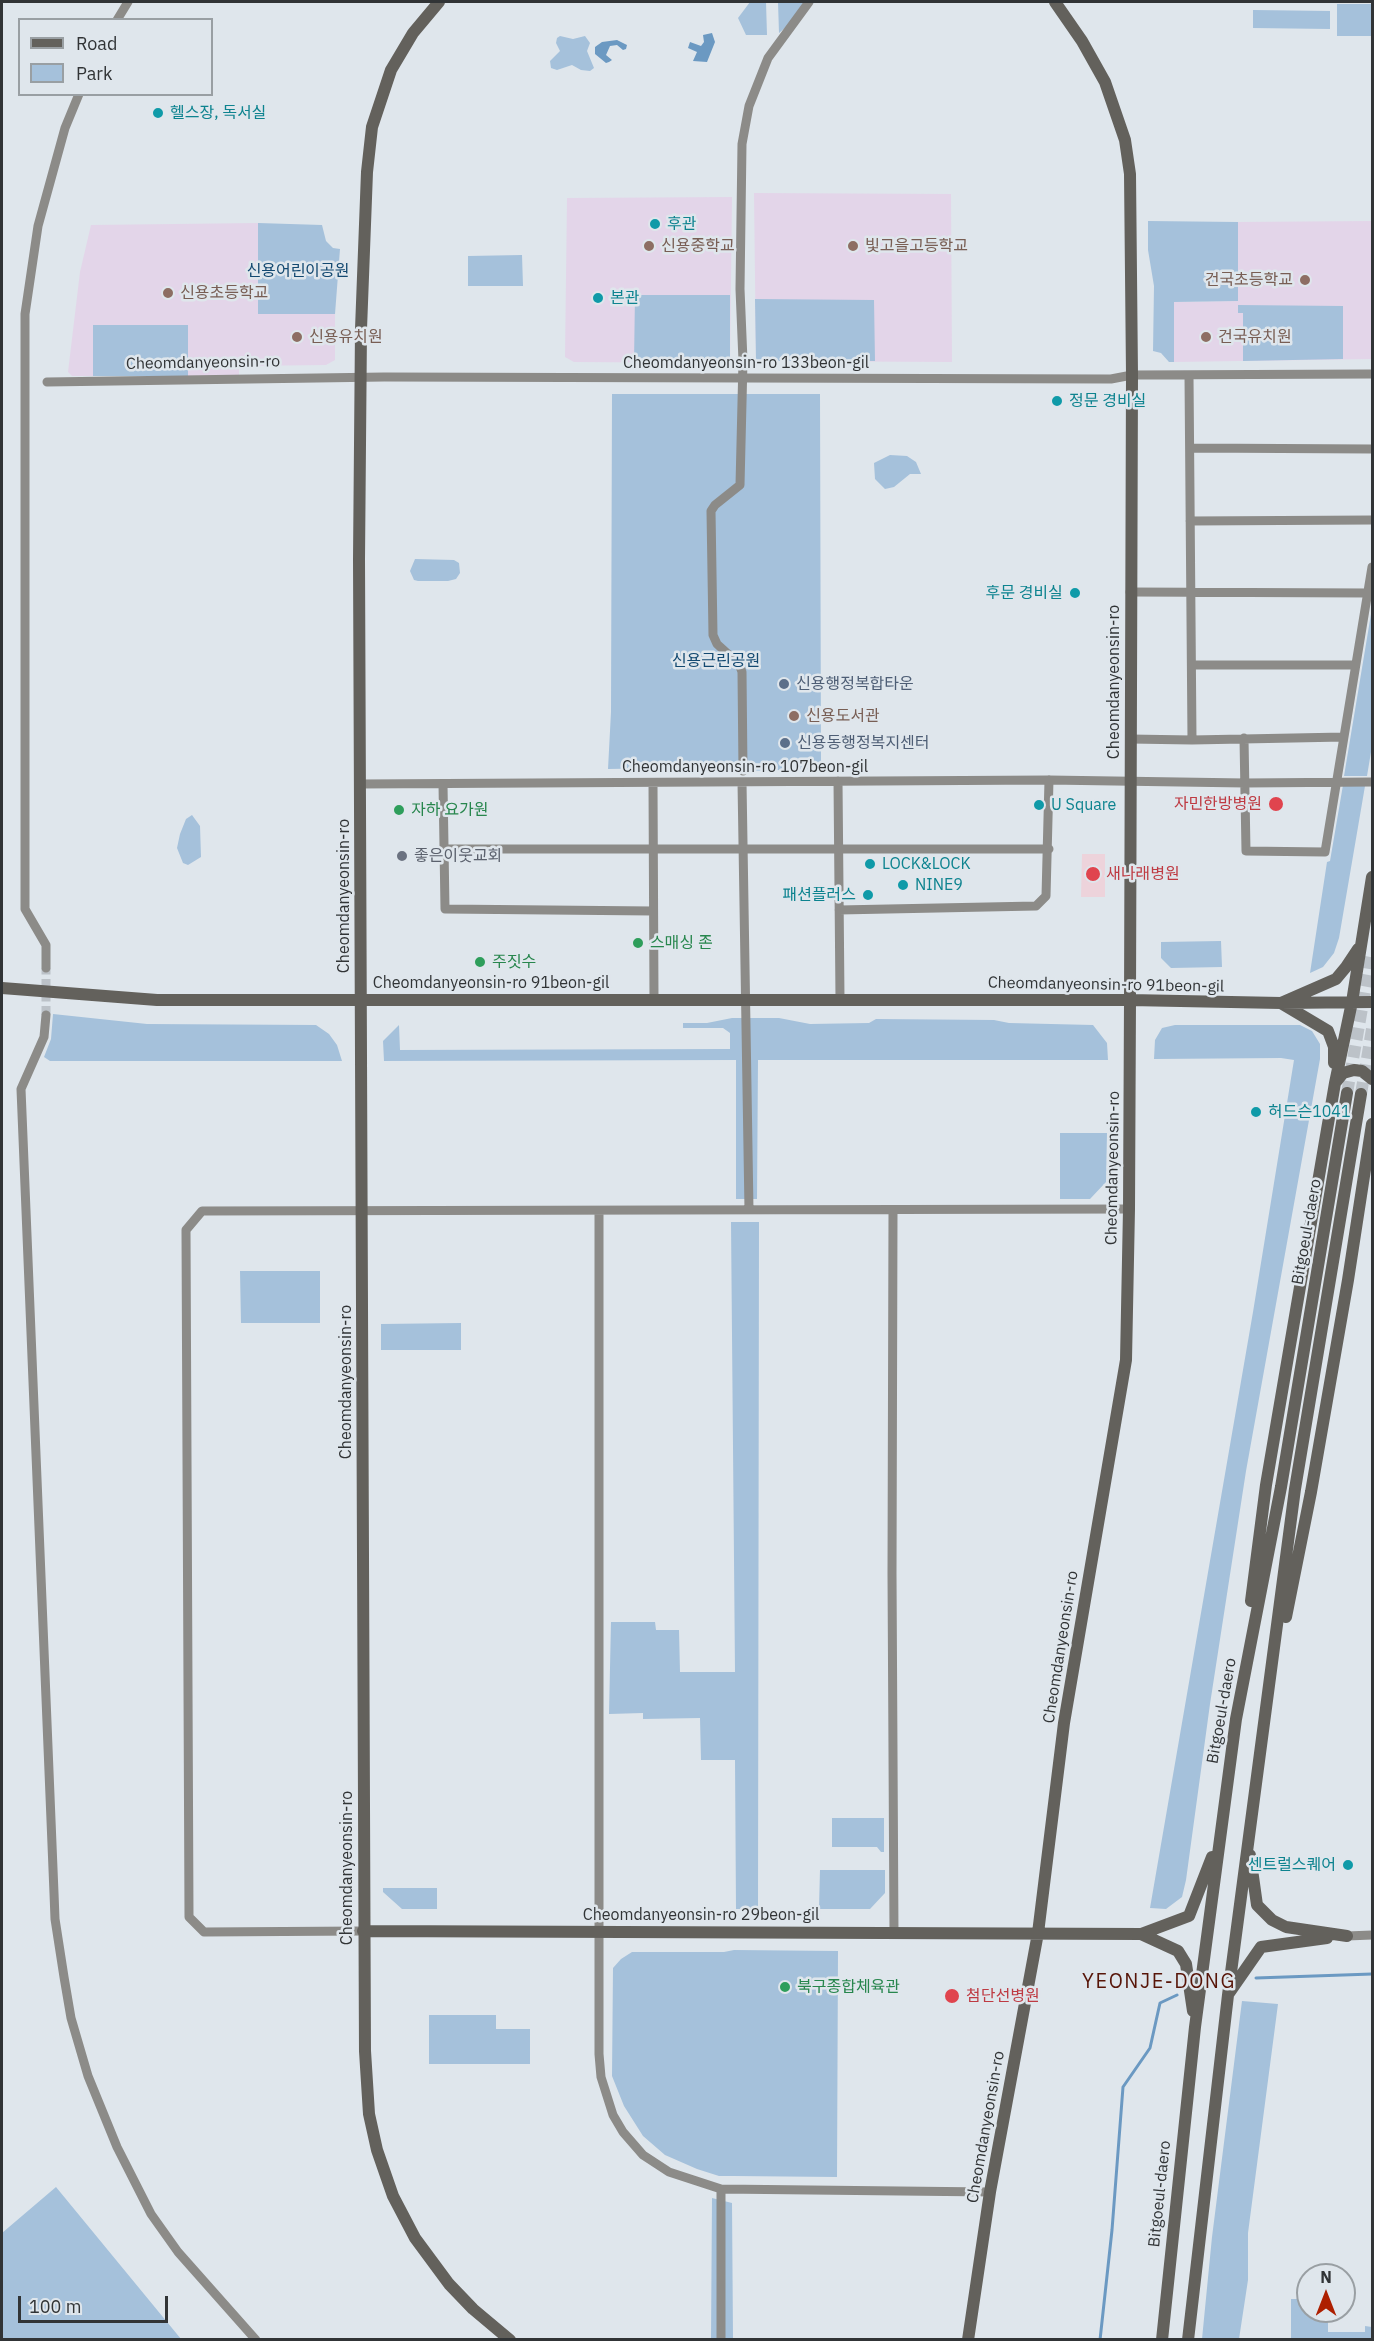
<!DOCTYPE html>
<meta charset="utf-8">
<style>
body{margin:0}
#map{position:relative;width:1374px;height:2341px;overflow:hidden;background:#dfe6ec;font-family:"IBM Plex Sans",sans-serif}
canvas{display:block}
.frame{position:absolute;inset:0;border:3px solid #313436;pointer-events:none}
.legend{position:absolute;left:18px;top:18px;width:195px;height:78px;box-sizing:border-box;background:#dfe6ec;border:2px solid #999fa3;margin:0;padding:8px 10px;list-style:none;font-size:18px;color:#313436}
.legend li{display:flex;align-items:center;gap:12px;height:30px}
.legend b{width:30px;border:2px solid #999fa3}
.north{position:absolute;left:1296px;top:2263px;width:60px;height:60px;box-sizing:border-box;background:#dfe6ec;border:2px solid #999fa3;border-radius:50%;rotate:0deg;font-size:16px;font-weight:700;line-height:24px;text-align:center;color:#313436}
.north::after{content:'';display:block;margin:auto;width:21px;height:27px;background:#ad1f00;clip-path:polygon(50% 0,100% 100%,50% 72%,0 100%)}
.scale{position:absolute;left:18px;top:2296px;width:150px;height:27px;box-sizing:border-box;border:3px solid #313436;border-top:0;padding-left:8px;font-size:18px;line-height:21px;white-space:nowrap;color:#313436;-webkit-text-stroke:4px #dfe6ec;paint-order:stroke}
</style>
<div id="map">
<canvas width="1374" height="2341"></canvas>
<div class="frame"></div>
<ul class="legend">
<li><b style="height:8px;background:#63615c"></b>Road</li>
<li><b style="height:16px;background:#a5c1db"></b>Park</li>
</ul>
<div class="north">N</div>
<div class="scale">100 m</div>
</div>
<script>
const ctx = document.querySelector('canvas').getContext('2d');
ctx.lineJoin = 'round';
function paint(path, color) { ctx.fillStyle = color; ctx.fill(path, 'evenodd'); }
const poly = rows => new Path2D(rows.map(r => 'M' + r).join(''));
function stroke(path, color, width, dash) { ctx.strokeStyle = color; ctx.lineWidth = width; ctx.lineCap = dash ? 'butt' : 'round'; ctx.setLineDash(dash || []); ctx.stroke(path); }
function label(font, color, halo, rows, align = 'center') {
  ctx.font = font + ' "IBM Plex Sans","Noto Sans KR",sans-serif'; ctx.lineWidth = 5; ctx.setLineDash([]); ctx.textBaseline = 'middle'; ctx.strokeStyle = halo; ctx.fillStyle = color; for (const [text, x, y, turn = 0] of rows) {
    ctx.save(); ctx.translate(x, y); ctx.rotate((+turn || 0) * Math.PI / 180); ctx.textAlign = isNaN(turn) ? turn : align; if (halo) ctx.strokeText(text, 0, 0); ctx.fillText(text, 0, 0); ctx.restore();
  }
}
paint(poly([
 [754,193,951,194,952,362,756,361],
 [732,197,730,363,574,362,565,357,567,198],
 [1372,221,1372,359,1174,362,1174,302,1238,301,1238,222],
 [258,223,258,314,335,314,335,360,326,365,239,366,239,376,72,376,68,372,80,272,91,225]
]), '#e3d5e9');
paint(poly([
 [1082,854,1105,854,1105,897,1081,897]
]), '#edd3db');
paint(poly([
 [750,2,766,2,767,35,746,35,738,18],
 [778,2,815,2,779,33],
 [1337,4,1372,4,1372,36,1337,36],
 [1253,10,1330,11,1330,29,1253,28],
 [560,36,573,39,585,36,590,43,587,51,594,68,590,71,581,70,572,65,557,70,551,68,550,61,560,51,556,43,557,38],
 [1148,221,1238,222,1238,301,1174,302,1174,362,1169,362,1161,353,1153,351,1154,286,1148,250],
 [258,223,322,225,326,241,333,248,340,249,335,314,258,314],
 [522,255,523,286,468,286,468,256],
 [635,295,730,295,730,363,634,362],
 [755,299,874,300,875,361,756,361],
 [1238,305,1343,306,1343,359,1243,361,1243,313,1238,313],
 [93,325,188,325,188,376,93,376],
 [612,394,820,394,821,769,743,771,723,767,608,769,611,712],
 [890,455,907,456,916,462,921,474,910,474,894,487,885,489,875,479,874,463],
 [415,559,454,560,459,563,460,573,456,579,448,581,418,581,414,580,410,571],
 [1372,608,1372,746,1367,776,1344,776],
 [1343,785,1365,786,1339,938,1334,953,1323,967,1310,973,1327,862,1330,861],
 [192,815,200,826,201,857,188,865,183,863,177,848,180,834,186,819],
 [1221,941,1222,967,1171,968,1161,958,1161,942],
 [53,1014,147,1024,316,1025,329,1034,337,1045,342,1061,50,1061,44,1057,51,1039],
 [732,1018,779,1018,810,1024,869,1023,876,1019,994,1020,1009,1023,1093,1025,1107,1043,1108,1060,758,1060,757,1199,736,1199,736,1060,384,1061,383,1041,399,1025,400,1050,730,1049,730,1033,723,1028,683,1028,683,1023,707,1023],
 [1175,1025,1300,1025,1312,1031,1320,1044,1320,1059,1246,1471,1210,1704,1186,1880,1182,1897,1166,1909,1150,1908,1253,1312,1294,1060,1281,1058,1154,1059,1155,1040,1162,1028],
 [1060,1133,1107,1133,1106,1182,1090,1199,1060,1199],
 [731,1222,759,1222,758,1909,736,1909,735,1760,701,1760,700,1718,643,1719,643,1713,609,1714,611,1622,655,1622,656,1630,679,1630,680,1672,735,1672],
 [240,1271,320,1271,320,1323,241,1323],
 [461,1323,461,1350,381,1350,381,1324],
 [832,1818,884,1818,884,1852,881,1852,877,1847,832,1847],
 [820,1870,885,1870,885,1893,870,1909,819,1909],
 [383,1888,437,1888,437,1909,402,1909,383,1892],
 [734,1950,838,1951,837,2177,734,2176,719,2176,697,2169,665,2155,643,2136,624,2106,612,2076,613,1968,621,1959,632,1952,724,1952],
 [1242,2001,1278,2004,1248,2233,1248,2280,1239,2339,1202,2339,1212,2237],
 [429,2015,496,2015,496,2029,530,2029,530,2064,429,2064],
 [56,2187,181,2339,2,2339,2,2233],
 [712,2198,732,2203,733,2339,711,2340],
 [1291,2299,1308,2299,1308,2311,1328,2311,1328,2332,1365,2332,1365,2326,1372,2327,1372,2339,1291,2339]
]), '#a5c1db');
paint(poly([
 [712,33,715,42,707,62,693,61,697,52,688,48,690,42,701,46,704,42,703,35],
 [617,40,627,45,626,49,623,50,617,45,610,46,606,55,612,60,609,62,606,63,595,54,595,47,602,42]
]), '#6b99c2');
stroke(poly([
 [1256,1978,1372,1974],
 [1100,2340,1112,2230,1123,2087,1150,2048,1160,2003,1177,1995]
]), '#6b99c2', 3);
stroke(poly([
 [46,1015,46,968]
]), '#bcc2c8', 9, [9, 4.5]);
stroke(poly([
 [1347,1093,1372,952],
 [1361,1094,1372,1029]
]), '#bcc2c8', 12, [12, 6]);
stroke(poly([
 [117,20,128,2],
 [1189,376,1192,740,1344,737],
 [47,382,384,377,1111,379,1132,375,1372,374],
 [1190,448,1372,449],
 [1190,521,1372,520],
 [1130,592,1368,593],
 [1192,665,1355,665],
 [1244,738,1246,851,1325,852,1372,567],
 [1130,739,1192,740],
 [743,771,742,672,739,664,717,644,713,635,711,511,715,505,740,485,743,361,740,289,742,144,749,106,768,58,809,2],
 [838,781,840,999],
 [742,782,749,1210],
 [653,783,654,999],
 [360,784,1049,780,1245,783,1372,782],
 [443,784,445,909,653,911],
 [444,849,1049,849],
 [839,910,1036,906,1046,896,1049,780],
 [46,968,46,945,25,909,25,314,38,226,65,128,79,94],
 [46,1015,44,1037,21,1089,54,1893,55,1919,64,1977,71,2018,88,2076,117,2147,151,2214,178,2252,256,2340],
 [893,1210,892,1573,894,1933],
 [599,1212,599,2054,601,2077,613,2115,623,2132,643,2155,669,2172,721,2189,990,2192],
 [363,1931,204,1932,189,1917,186,1230,202,1211,1129,1209],
 [1347,1936,1372,1935],
 [721,2189,721,2340]
]), '#8c8b88', 9);
stroke(poly([
 [439,2,413,33,391,70,372,127,367,172,361,329,359,559,365,2051,369,2114,377,2150,393,2196,415,2238,449,2284,473,2309,510,2340],
 [2,988,157,1000,1130,1000,1281,1003,1372,1002],
 [1334,1063,1334,1047,1328,1031,1281,1003,1336,979,1346,967,1358,949],
 [1335,1083,1343,1073,1354,1070,1362,1071,1372,1079],
 [1251,1601,1266,1485,1335,1083,1352,1002,1372,877],
 [1286,1617,1311,1492,1348,1280,1372,1124],
 [1250,1855,1257,1905,1272,1920,1286,1927,1347,1936],
 [363,1931,1141,1934,1189,1916,1212,1857],
 [1141,1934,1178,1951,1186,1964,1193,2011],
 [1229,1993,1261,1947,1327,1938],
 [968,2340,990,2192,1038,1933,1064,1723,1126,1360,1129,1209,1130,1000,1132,375,1130,174,1125,140,1105,82,1082,41,1055,2],
 [1162,2340,1195,2027,1236,1719,1281,1487,1347,1093],
 [1188,2340,1228,1995,1295,1489,1361,1094]
]), '#63615c', 12);
for (const [x, y, r, color] of [
 [158,113,6,"#0f9aa8"],
 [655,224,6,"#0f9aa8"],
 [649,246,6,"#8d6e63"],
 [853,246,6,"#8d6e63"],
 [1305,280,6,"#8d6e63"],
 [168,293,6,"#8d6e63"],
 [598,298,6,"#0f9aa8"],
 [297,337,6,"#8d6e63"],
 [1206,337,6,"#8d6e63"],
 [1057,401,6,"#0f9aa8"],
 [1075,593,6,"#0f9aa8"],
 [784,684,6,"#5c6f8a"],
 [794,716,6,"#8d6e63"],
 [785,743,6,"#5c6f8a"],
 [1276,804,8,"#e0444e"],
 [1039,805,6,"#0f9aa8"],
 [399,810,6,"#2e9e5b"],
 [402,856,6,"#6b7280"],
 [870,864,6,"#0f9aa8"],
 [1093,874,8,"#e0444e"],
 [903,885,6,"#0f9aa8"],
 [868,895,6,"#0f9aa8"],
 [638,943,6,"#2e9e5b"],
 [480,962,6,"#2e9e5b"],
 [1256,1112,6,"#0f9aa8"],
 [1348,1865,6,"#0f9aa8"],
 [785,1987,6,"#2e9e5b"],
 [952,1996,8,"#e0444e"]
]) { const dot = new Path2D(); dot.arc(x, y, r, 0, 2 * Math.PI); ctx.fillStyle = color; ctx.fill(dot); stroke(dot, '#dfe6ec', 2); }
label('16px', '#0d838f', '#dfe6ec', [
 ["헬스장, 독서실",170,113],
 ["후관",667,224],
 ["본관",610,298],
 ["정문 경비실",1069,401],
 ["후문 경비실",1063,593,"right"],
 ["U Square",1051,805],
 ["LOCK&LOCK",882,864],
 ["NINE9",915,885],
 ["패션플러스",856,895,"right"],
 ["허드슨1041",1268,1112],
 ["센트럴스퀘어",1336,1865,"right"]
], 'left');
label('16px', '#785e54', '#dfe6ec', [
 ["신용중학교",661,246],
 ["빛고을고등학교",865,246],
 ["건국초등학교",1293,280,"right"],
 ["신용초등학교",180,293],
 ["신용유치원",309,337],
 ["건국유치원",1218,337],
 ["신용도서관",806,716]
], 'left');
label('16px', '#124870', '#dfe6ec', [
 ["신용어린이공원",298,271],
 ["신용근린공원",716,661]
]);
label('16px', '#313436', '#dfe6ec', [
 ["Cheomdanyeonsin-ro",203,363,-1],
 ["Cheomdanyeonsin-ro 133beon-gil",746,363],
 ["Cheomdanyeonsin-ro",1114,682,-90],
 ["Cheomdanyeonsin-ro 107beon-gil",745,767],
 ["Cheomdanyeonsin-ro",344,896,-90],
 ["Cheomdanyeonsin-ro 91beon-gil",491,983],
 ["Cheomdanyeonsin-ro 91beon-gil",1106,985,1],
 ["Cheomdanyeonsin-ro",1113,1168,-89],
 ["Bitgoeul-daero",1307,1232,-80],
 ["Cheomdanyeonsin-ro",346,1382,-90],
 ["Cheomdanyeonsin-ro",1061,1647,-81],
 ["Bitgoeul-daero",1222,1711,-80],
 ["Cheomdanyeonsin-ro",347,1868,-90],
 ["Cheomdanyeonsin-ro 29beon-gil",701,1915],
 ["Cheomdanyeonsin-ro",986,2127,-80],
 ["Bitgoeul-daero",1160,2194,-84]
]);
label('16px', '#4e5e75', '#dfe6ec', [
 ["신용행정복합타운",796,684],
 ["신용동행정복지센터",797,743]
], 'left');
label('16px', '#be3a42', '#dfe6ec', [
 ["자민한방병원",1262,804,"right"],
 ["새나래병원",1106,874],
 ["첨단선병원",966,1996]
], 'left');
label('16px', '#27864d', '#dfe6ec', [
 ["자하 요가원",411,810],
 ["스매싱 존",650,943],
 ["주짓수",492,962],
 ["북구종합체육관",797,1987]
], 'left');
label('16px', '#5b616d', '#dfe6ec', [
 ["좋은이웃교회",414,856]
], 'left');
ctx.letterSpacing = '1.5px';
label('20px', '#571508', '#dfe6ec', [
 ["YEONJE-DONG",1159,1982]
]);
ctx.letterSpacing = '0px';
</script>
